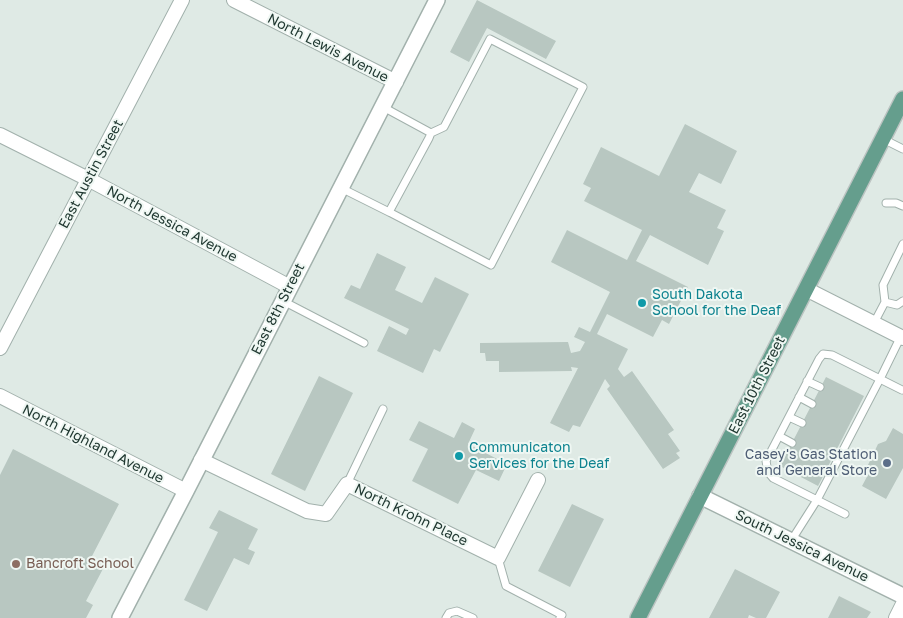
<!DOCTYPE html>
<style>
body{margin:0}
canvas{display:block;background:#dfeae5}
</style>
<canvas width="903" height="618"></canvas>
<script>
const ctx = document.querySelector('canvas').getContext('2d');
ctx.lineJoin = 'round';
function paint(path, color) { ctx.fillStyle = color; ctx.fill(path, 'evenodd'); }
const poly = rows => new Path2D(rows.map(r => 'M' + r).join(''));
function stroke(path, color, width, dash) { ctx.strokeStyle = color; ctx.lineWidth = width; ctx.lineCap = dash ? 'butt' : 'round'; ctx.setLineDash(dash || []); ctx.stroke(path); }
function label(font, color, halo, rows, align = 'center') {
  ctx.font = font + ' "Golos Text",sans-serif'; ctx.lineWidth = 4; ctx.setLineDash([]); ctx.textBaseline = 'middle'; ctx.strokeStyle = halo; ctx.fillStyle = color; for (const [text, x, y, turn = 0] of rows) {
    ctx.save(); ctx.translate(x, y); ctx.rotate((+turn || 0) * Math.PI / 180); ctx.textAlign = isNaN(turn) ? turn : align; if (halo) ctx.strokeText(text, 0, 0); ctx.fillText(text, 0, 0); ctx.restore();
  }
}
paint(poly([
 [477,0,556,41,546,59,487,28,469,62,450,52],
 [685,124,737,151,721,184,699,173,689,192,726,210,717,228,724,231,708,265,650,235,636,261,688,287,669,324,662,320,653,337,607,314,597,334,628,349,618,369,624,377,632,371,674,430,668,434,680,451,676,453,680,458,663,469,607,389,610,386,605,379,580,427,573,425,569,432,550,423,578,368,571,367,572,371,499,372,499,361,486,361,485,353,480,353,480,343,568,342,571,353,580,351,585,342,574,337,579,327,590,332,610,292,551,262,567,230,627,260,642,230,584,201,591,188,583,184,601,147,659,176],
 [377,253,406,267,395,290,422,303,435,277,469,294,440,352,434,349,423,373,377,351,389,326,406,335,409,329,344,298,351,285,360,289],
 [319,376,353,393,305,491,271,474],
 [826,377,864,396,818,486,780,466],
 [419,421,454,438,462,422,475,429,468,444,507,464,499,481,476,470,458,504,412,481,428,449,409,440],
 [893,428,903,434,903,468,886,499,862,486,869,473,867,467,878,444,886,441],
 [13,449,119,504,91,558,105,565,86,601,93,605,86,618,0,618,0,475],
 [572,504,604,519,570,587,538,571],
 [219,510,258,529,248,549,255,552,249,565,234,558,207,611,184,600,218,532,209,528],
 [735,569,780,592,766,618,756,618,749,615,748,618,709,618],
 [839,596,871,612,867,618,828,618]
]), '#b8c7c1');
const service = poly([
 [883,139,903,149],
 [341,188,389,212,429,138,431,133,383,107],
 [886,203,896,203,903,206],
 [389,212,491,265,583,87,490,39,444,127,431,133],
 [283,301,364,343],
 [885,302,897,305,903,301],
 [874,323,885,302,883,285,903,244],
 [807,381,820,387],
 [799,397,812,404],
 [789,417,802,423],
 [779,436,792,443],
 [347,484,383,409],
 [845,514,817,500,880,379,902,390],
 [791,541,817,500,773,478,768,472,766,461,819,359,823,354,832,355,880,379,901,336],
 [498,558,506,586,562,615,560,618],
 [446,618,449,613,457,611,473,618]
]);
const minor = poly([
 [234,0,396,82],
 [0,135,88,179,290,287],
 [806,289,903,338],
 [0,348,182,0],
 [0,396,186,491],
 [201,460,307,511,326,514,347,484,498,558,538,480],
 [896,618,903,604]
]);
const tertiary = poly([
 [700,496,903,596],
 [120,618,186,491,437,0]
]);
const primary = poly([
 [638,618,903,99]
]);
stroke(service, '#a2b1ac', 9);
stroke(minor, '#a2b1ac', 16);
stroke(tertiary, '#a2b1ac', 18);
stroke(primary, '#bcc4c2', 18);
stroke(service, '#fff', 7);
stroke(minor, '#fff', 14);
stroke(tertiary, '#fff', 15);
stroke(primary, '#659e8d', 15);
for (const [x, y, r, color] of [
 [642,303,5,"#0f9aa8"],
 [459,456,5,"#0f9aa8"],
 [887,463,5,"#5c6f8a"],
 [16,564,5,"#8d6e63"]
]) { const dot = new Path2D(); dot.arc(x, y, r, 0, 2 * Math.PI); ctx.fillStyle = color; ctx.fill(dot); stroke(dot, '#eff7f3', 2); }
label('14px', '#213932', '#eff7f3', [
 ["North Lewis Avenue",328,48,27],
 ["East Austin Street",91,174,-62],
 ["North Jessica Avenue",172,224,28],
 ["East 8th Street",278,309,-63],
 ["East 10th Street",757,385,-63],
 ["North Highland Avenue",93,444,27],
 ["North Krohn Place",411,515,26],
 ["South Jessica Avenue",802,546,26]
]);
label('14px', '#0d838f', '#eff7f3', [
 ["South Dakota",652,295],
 ["School for the Deaf",652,311],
 ["Communicaton",469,448],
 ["Services for the Deaf",469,464]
], 'left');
label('14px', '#4e5e75', '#eff7f3', [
 ["Casey's Gas Station",877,455],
 ["and General Store",877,471]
], 'right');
label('14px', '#785e54', '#eff7f3', [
 ["Bancroft School",26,564]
], 'left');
</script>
